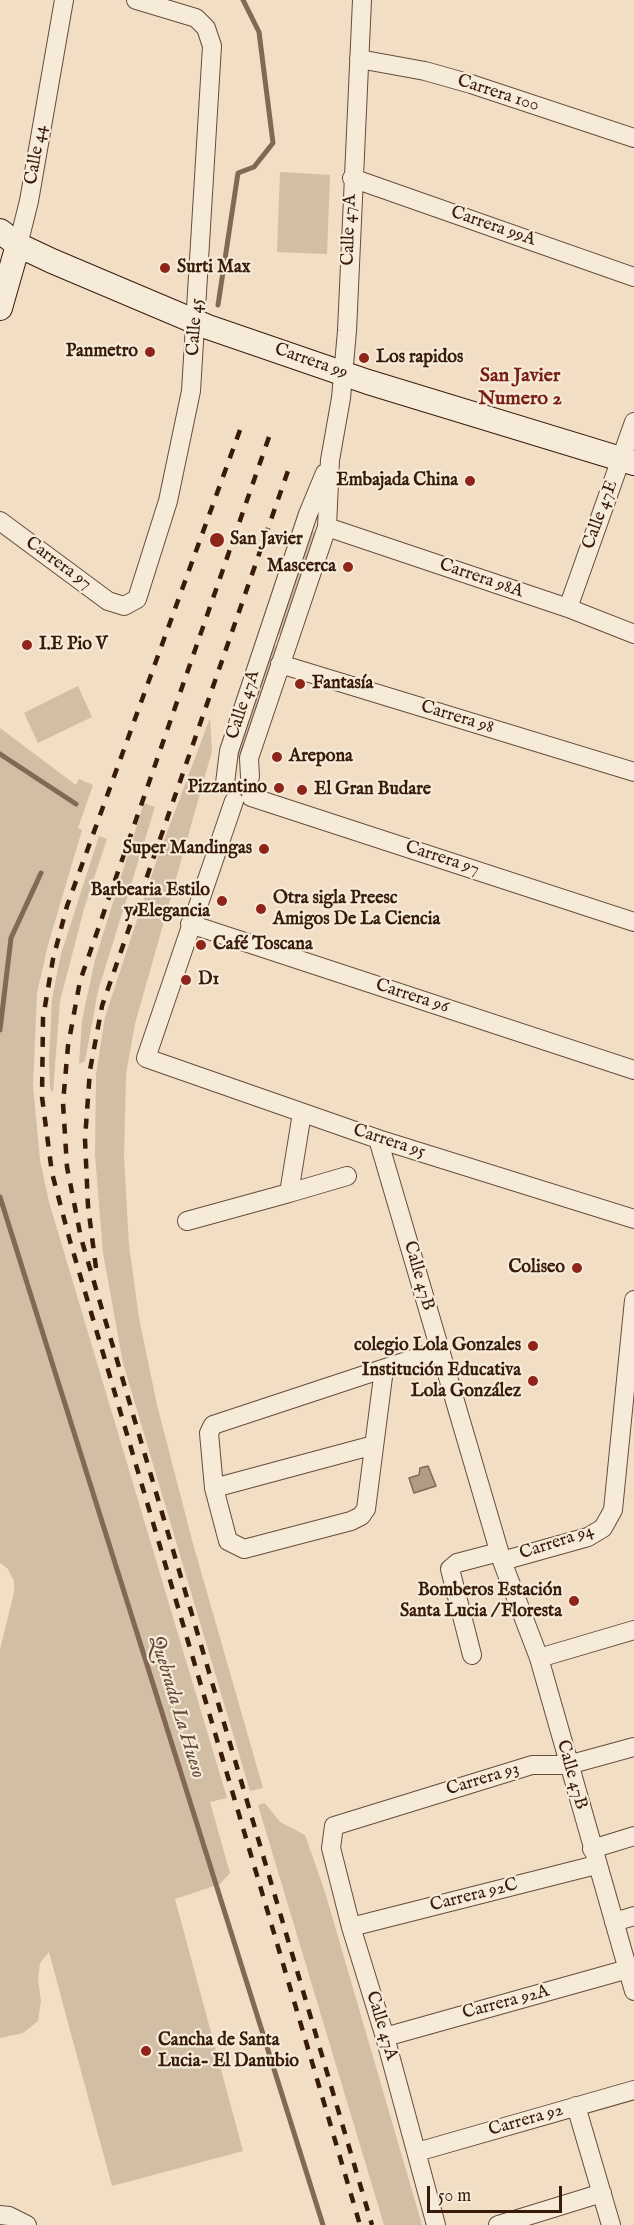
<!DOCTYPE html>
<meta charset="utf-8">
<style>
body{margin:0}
#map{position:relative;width:634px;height:2225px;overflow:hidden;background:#f1dec4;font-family:"IM FELL English",serif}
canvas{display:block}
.scale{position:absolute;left:427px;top:2186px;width:135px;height:27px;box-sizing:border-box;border:3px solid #391b0c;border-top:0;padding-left:8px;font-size:18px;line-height:21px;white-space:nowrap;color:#391b0c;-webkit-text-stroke:4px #f6ead9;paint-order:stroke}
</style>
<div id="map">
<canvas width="634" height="2225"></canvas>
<div class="scale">50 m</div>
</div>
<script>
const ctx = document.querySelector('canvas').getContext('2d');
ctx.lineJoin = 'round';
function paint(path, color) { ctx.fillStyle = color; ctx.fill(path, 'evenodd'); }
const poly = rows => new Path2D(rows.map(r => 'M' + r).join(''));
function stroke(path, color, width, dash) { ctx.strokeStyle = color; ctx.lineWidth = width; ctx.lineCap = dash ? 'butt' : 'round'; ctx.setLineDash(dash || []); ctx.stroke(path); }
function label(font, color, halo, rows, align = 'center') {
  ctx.font = font + ' "IM FELL English",serif'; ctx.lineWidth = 4.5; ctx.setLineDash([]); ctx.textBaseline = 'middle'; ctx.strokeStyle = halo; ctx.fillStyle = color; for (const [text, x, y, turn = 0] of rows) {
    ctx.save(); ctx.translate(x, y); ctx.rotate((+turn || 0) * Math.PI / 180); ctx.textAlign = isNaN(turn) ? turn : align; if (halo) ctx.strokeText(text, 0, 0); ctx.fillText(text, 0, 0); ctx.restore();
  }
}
paint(poly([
 [280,172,330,175,327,254,277,252],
 [312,530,316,534,281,635,276,634],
 [272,645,277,647,241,756,238,758,236,754],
 [78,686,92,717,38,743,24,713],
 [210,718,212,751,135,1024,126,1074,124,1157,129,1245,139,1318,157,1405,192,1540,263,1788,250,1791,123,1363,103,1253,95,1155,96,1075,105,1017,157,859],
 [0,728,76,785,79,779,93,785,78,828,82,830,48,945,37,993,33,1086,40,1160,49,1202,227,1798,210,1802,230,1873,220,1884,175,1899,243,2151,112,2186,49,1952,40,1963,38,1979,41,2001,38,2021,23,2033,0,2038,0,1650,14,1592,14,1581,8,1569,0,1563],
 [144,803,155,807,98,991,85,1061,79,1064,82,1020,95,960],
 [99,836,107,839,84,909,60,1001,53,1092,50,1089,49,1058,52,999,61,954],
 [265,1803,280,1822,305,1835,325,1892,422,2225,384,2225,258,1805]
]), '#d2bda5');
const water = poly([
 [428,1466,436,1486,414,1493,409,1478,419,1475,420,1468,428,1466]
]);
paint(water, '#b29c85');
stroke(water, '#826855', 1.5);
stroke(poly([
 [218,305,238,173,254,167,273,143,259,32,243,0],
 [0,754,76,804],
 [0,1030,11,938,41,873],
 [0,1197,323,2225]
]), '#826855', 5);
const street = poly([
 [359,59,425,71,471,84,634,138],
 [352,178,634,277],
 [18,245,29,201,64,0],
 [0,521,108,601,124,606,137,599,168,501,191,391,212,46,206,28,196,18,136,0],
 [327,527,568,608,634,634],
 [568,608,634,422],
 [280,664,634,772],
 [250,777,249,758,327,527,330,460,341,398,347,331,362,0],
 [225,783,229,751,308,514,325,473],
 [251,797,634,922],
 [234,801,146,1058,378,1139,634,1219],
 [190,924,634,1070],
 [378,1139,502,1561,588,1537,603,1528,613,1510,634,1300],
 [289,1193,347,1176],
 [187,1221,289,1193,302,1113],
 [384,1369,366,1509,361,1516,351,1521,244,1549,228,1541,214,1488,209,1433,213,1425,440,1350],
 [214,1488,374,1445],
 [502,1561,539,1658,634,1991],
 [472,1655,450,1569,457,1563,499,1552],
 [539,1658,634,1630],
 [592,1849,634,1836],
 [614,1922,634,1916],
 [351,1927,596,1865],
 [385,2037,628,1969],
 [576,2106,611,2225],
 [417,2152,634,2090],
 [0,2215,9,2216,27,2225],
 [436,2225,385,2037,351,1927,331,1848,334,1826,532,1765,568,1765,634,1747],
 [498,2225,602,2193]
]);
const secondary = poly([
 [0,231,18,245,52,261,208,327,368,382,634,463],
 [0,308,18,245]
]);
stroke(street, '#674c3a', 20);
stroke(secondary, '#391b0c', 26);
stroke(street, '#f6ead9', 18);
stroke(secondary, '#f6ead9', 24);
stroke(poly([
 [240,430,67,906,53,959,43,1018,42,1097,52,1173,70,1241,360,2225],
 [269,437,80,981,68,1046,63,1103,67,1167,81,1238,372,2225],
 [96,1268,88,1206,85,1139,90,1070,102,1006,290,465]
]), '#391b0c', 4.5, [10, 10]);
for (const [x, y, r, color] of [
 [165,268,6,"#8f2418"],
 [150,352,6,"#8f2418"],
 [364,358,6,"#8f2418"],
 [470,481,6,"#8f2418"],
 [217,540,8,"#8f2418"],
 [348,567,6,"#8f2418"],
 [27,645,6,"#8f2418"],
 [300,684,6,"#8f2418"],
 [277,757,6,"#8f2418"],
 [279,788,6,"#8f2418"],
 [302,790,6,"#8f2418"],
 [264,849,6,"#8f2418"],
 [222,901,6,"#8f2418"],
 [261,909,6,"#8f2418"],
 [201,945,6,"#8f2418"],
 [186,980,6,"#8f2418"],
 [577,1268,6,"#8f2418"],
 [533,1346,6,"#8f2418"],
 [533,1381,6,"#8f2418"],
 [574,1601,6,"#8f2418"],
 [146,2051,6,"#8f2418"]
]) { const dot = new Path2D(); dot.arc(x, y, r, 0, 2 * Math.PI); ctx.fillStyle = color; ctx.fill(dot); stroke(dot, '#f6ead9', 2); }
label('18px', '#391b0c', '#f6ead9', [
 ["Carrera 100",498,94,18],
 ["Calle 44",37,155,-80],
 ["Carrera 99A",493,227,19],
 ["Calle 47A",350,230,-88],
 ["Calle 45",196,327,-86],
 ["Carrera 99",311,362,19],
 ["Calle 47E",601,515,-70],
 ["Carrera 97",58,564,36],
 ["Carrera 98A",481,579,19],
 ["Calle 47A",244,705,-72],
 ["Carrera 98",457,718,17],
 ["Carrera 97",442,859,18],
 ["Carrera 96",412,997,18],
 ["Carrera 95",389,1142,18],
 ["Calle 47B",418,1276,74],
 ["Carrera 94",557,1543,-18],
 ["Calle 47B",571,1775,74],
 ["Carrera 93",483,1780,-17],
 ["Carrera 92C",474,1896,-14],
 ["Carrera 92A",506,2003,-15],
 ["Calle 47A",381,2026,73],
 ["Carrera 92",526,2121,-16]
]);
label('bold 18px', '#391b0c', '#f6ead9', [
 ["Surti Max",177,268],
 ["Panmetro",138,352,"right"],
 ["Los rapidos",376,358],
 ["Embajada China",458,481,"right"],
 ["San Javier",230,540],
 ["Mascerca",336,567,"right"],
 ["I.E Pio V",39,645],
 ["Fantasía",312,684],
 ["Arepona",289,757],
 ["Pizzantino",267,788,"right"],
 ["El Gran Budare",314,790],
 ["Super Mandingas",252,849,"right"],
 ["Barbearia Estilo",210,891,"right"],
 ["y Elegancia",210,912,"right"],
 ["Otra sigla Preesc",273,899],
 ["Amigos De La Ciencia",273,920],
 ["Café Toscana",213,945],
 ["D1",198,980],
 ["Coliseo",565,1268,"right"],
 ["colegio Lola Gonzales",521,1346,"right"],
 ["Institución Educativa",521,1371,"right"],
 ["Lola González",521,1392,"right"],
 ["Bomberos Estación",562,1591,"right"],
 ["Santa Lucia / Floresta",562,1612,"right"],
 ["Cancha de Santa",158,2041],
 ["Lucia- El Danubio",158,2062]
], 'left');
label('bold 20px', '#7a1f14', '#f6ead9', [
 ["San Javier",520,377],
 ["Numero 2",520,400]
]);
label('italic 20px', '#634836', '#f6ead9', [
 ["Quebrada La Hueso",176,1707,73]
]);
</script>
